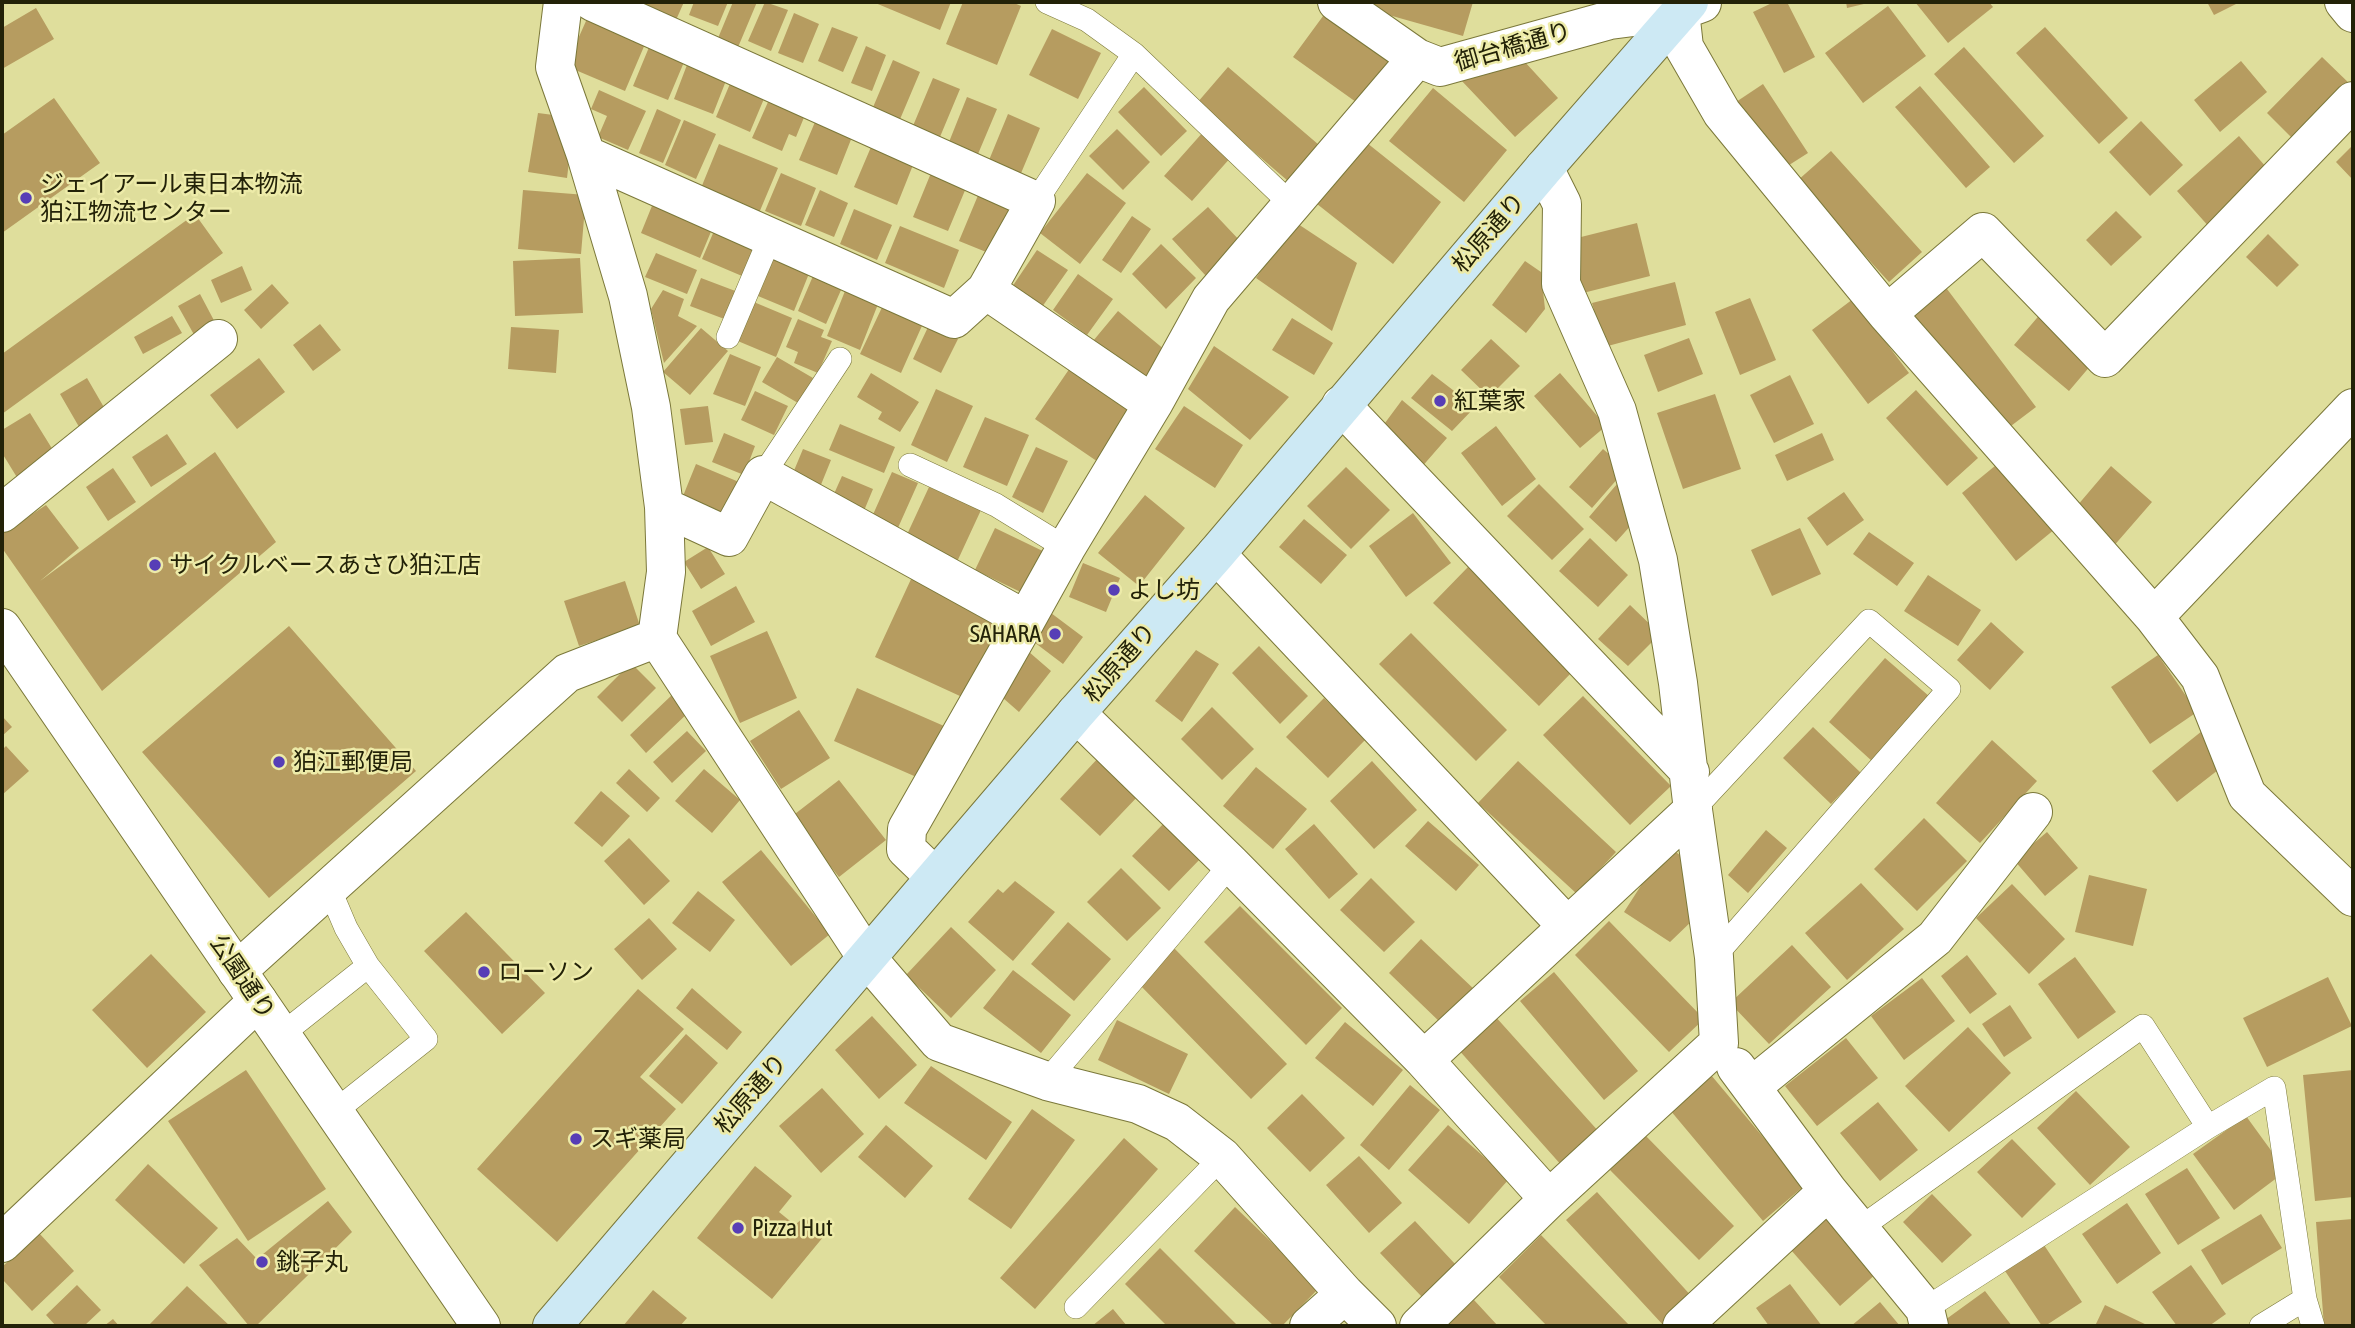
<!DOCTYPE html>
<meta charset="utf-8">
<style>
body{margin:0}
#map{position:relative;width:2355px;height:1328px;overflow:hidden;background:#dfde9c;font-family:"Asap Condensed",sans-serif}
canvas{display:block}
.frame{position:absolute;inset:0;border:4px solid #232208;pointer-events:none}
</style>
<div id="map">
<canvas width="2355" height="1328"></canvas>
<div class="frame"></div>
</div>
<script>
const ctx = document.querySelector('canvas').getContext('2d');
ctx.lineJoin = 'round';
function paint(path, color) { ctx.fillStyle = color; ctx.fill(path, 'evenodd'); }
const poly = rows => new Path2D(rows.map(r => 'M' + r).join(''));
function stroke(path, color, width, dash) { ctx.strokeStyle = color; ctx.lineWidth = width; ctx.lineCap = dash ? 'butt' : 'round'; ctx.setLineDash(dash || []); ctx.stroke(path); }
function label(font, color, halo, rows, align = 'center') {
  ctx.font = font + ' "Asap Condensed","Noto Sans JP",sans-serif'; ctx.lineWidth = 5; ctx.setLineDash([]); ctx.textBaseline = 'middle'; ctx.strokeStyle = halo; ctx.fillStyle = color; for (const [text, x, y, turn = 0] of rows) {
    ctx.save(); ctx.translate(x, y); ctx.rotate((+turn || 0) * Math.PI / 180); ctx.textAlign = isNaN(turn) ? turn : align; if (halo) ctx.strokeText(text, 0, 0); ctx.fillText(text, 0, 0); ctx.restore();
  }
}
paint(poly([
 [645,2,684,2,676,20,643,6],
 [694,2,728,2,718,26,689,15],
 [733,2,757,2,736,52,716,43],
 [765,2,788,10,771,51,748,41],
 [873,2,951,2,940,30],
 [963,2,1012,2,1021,6,997,65,946,44],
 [1366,2,1473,2,1463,36,1364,8],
 [1774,2,1787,2,1815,57,1784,73,1753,12],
 [1846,2,1868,2,1868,3,1847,8],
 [1915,2,1989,2,1993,7,1948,43],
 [2207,2,2240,2,2214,15],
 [1888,6,1926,56,1863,103,1825,53],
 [36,8,54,39,2,69,2,28],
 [590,12,648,37,625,91,566,66],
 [1326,12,1396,63,1363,107,1293,57],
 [794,13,819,24,803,63,778,53],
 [832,27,858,37,843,72,818,61],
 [2045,27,2128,118,2099,144,2016,53],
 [1052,29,1101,53,1078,99,1029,75],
 [652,40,687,55,668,100,633,86],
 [866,46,886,55,872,91,851,83],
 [1964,47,2044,136,2014,163,1934,74],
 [690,57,729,73,713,114,674,99],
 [2322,57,2352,86,2296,142,2267,113],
 [893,60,920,72,898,124,871,112],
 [1524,61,1558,98,1515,137,1460,79],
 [2241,61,2267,92,2220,132,2194,100],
 [1228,67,1319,145,1288,181,1197,103],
 [933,78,960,89,937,144,910,133],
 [732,79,766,94,750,132,716,117],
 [1763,84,1808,153,1775,174,1730,106],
 [1920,86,1990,167,1966,188,1895,107],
 [1144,87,1187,131,1161,156,1118,112],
 [1433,88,1507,150,1464,202,1389,141],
 [599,90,646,111,628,150,598,137,607,116,591,109],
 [772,93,805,115,796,137,789,134,782,151,752,138],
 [967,97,997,109,978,154,949,142],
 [54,98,100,163,2,233,2,135],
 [657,109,681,120,663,163,639,153],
 [538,113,561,116,571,145,567,178,528,172],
 [1008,114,1040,128,1019,178,987,165],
 [684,120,716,134,696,179,665,165],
 [2141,121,2183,165,2150,196,2109,152],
 [815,122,852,137,837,175,799,160],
 [1117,129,1150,162,1123,190,1089,156],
 [1204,131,1232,156,1192,201,1164,176],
 [2239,136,2273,175,2211,229,2177,191],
 [1362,139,1441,202,1393,264,1312,200],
 [719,144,778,168,759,213,701,188],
 [2353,145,2353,180,2336,162],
 [871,147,913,165,897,205,854,187],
 [1831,151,1922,252,1889,282,1797,181],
 [781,173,816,188,801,226,765,211],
 [931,173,966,188,948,231,913,217],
 [1087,173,1126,203,1080,264,1040,233],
 [523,190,586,195,581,254,518,249],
 [820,190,848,203,834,237,805,225],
 [979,193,1016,209,996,256,959,241],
 [656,196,715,222,700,258,641,233],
 [1208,207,1242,243,1206,276,1172,239],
 [854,209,892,225,877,260,840,244],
 [2116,211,2142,237,2111,266,2086,240],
 [195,214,223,253,2,414,2,354],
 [1132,216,1151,229,1121,273,1102,260],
 [1295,222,1357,263,1332,331,1256,278],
 [1637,223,1650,276,1583,293,1569,240],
 [717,224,757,241,742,276,702,259],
 [900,226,959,250,944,288,885,263],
 [2268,234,2299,265,2277,287,2246,257],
 [1161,244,1196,278,1166,309,1132,274],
 [1037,250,1068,270,1042,307,1012,287],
 [777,251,812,266,794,311,758,296],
 [656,253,697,270,687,294,645,277],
 [580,258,583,313,515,316,513,261],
 [1525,261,1541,272,1545,309,1526,333,1492,305],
 [242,266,252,290,221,303,211,280],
 [816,269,845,281,826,324,798,311],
 [1078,274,1113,299,1087,335,1053,310],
 [701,278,738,292,727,320,690,306],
 [1675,282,1686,325,1604,347,1592,303],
 [272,284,289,303,261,329,244,310],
 [1944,285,2036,407,1999,435,1907,312],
 [847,286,880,299,860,350,827,336],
 [663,290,684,299,678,316,697,326,664,363,651,309],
 [200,294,218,328,197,340,178,306],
 [1750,298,1776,360,1740,375,1715,312],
 [1853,299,1909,373,1868,404,1812,330],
 [749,300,792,318,776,357,733,339],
 [885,301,925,319,901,373,860,354],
 [1118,311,1177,360,1152,390,1093,341],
 [2042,312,2097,358,2069,391,2014,345],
 [172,316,182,333,143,354,134,337],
 [1292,318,1333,343,1314,375,1272,350],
 [798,319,824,330,821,337,832,341,818,373,794,363,798,352,786,347],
 [320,324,341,350,313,371,293,345],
 [929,325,958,339,941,373,913,359],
 [511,327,559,330,556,373,508,369],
 [701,328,728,351,690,395,663,372],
 [1689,338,1703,374,1658,392,1644,355],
 [1491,339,1520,366,1489,397,1461,370],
 [1214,346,1289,397,1250,440,1188,389],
 [730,354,761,367,745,406,713,394],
 [777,357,813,378,798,403,762,382],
 [259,358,285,392,237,429,210,395],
 [1072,365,1141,412,1104,466,1035,419],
 [871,373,919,402,900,432,878,419,882,412,857,397],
 [1560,373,1606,426,1580,448,1534,396],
 [1432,374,1475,407,1452,431,1411,398],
 [1790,375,1814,424,1774,443,1750,395],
 [87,378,109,416,82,432,60,394],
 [936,389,973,406,947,462,911,445],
 [1916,390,1978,458,1947,486,1886,418],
 [755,391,788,406,774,435,741,420],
 [1715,394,1741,469,1683,489,1657,413],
 [1402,400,1447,438,1420,469,1382,427],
 [708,406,713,442,685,445,680,409],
 [1184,406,1243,445,1215,488,1155,449],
 [30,413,56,455,18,479,2,453,2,430],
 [985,417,1029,435,1007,486,963,467],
 [840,424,895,447,884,473,829,450],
 [1496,426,1536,479,1502,506,1461,453],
 [724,433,755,446,744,475,712,462],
 [1822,433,1834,460,1787,481,1775,455],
 [167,434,187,464,151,487,132,457],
 [1036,447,1068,461,1043,513,1012,497],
 [803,449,831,460,816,497,788,485],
 [1603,449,1626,469,1592,508,1569,487],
 [215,452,276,542,102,691,2,548,2,534,46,505,79,548,40,581],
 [2001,461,2055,529,2016,561,1962,493],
 [696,464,739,482,724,519,681,501],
 [2111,466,2152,502,2112,548,2071,513],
 [1346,467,1390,510,1351,549,1307,506],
 [113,468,136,502,108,521,86,487],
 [892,472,918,483,897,530,871,519],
 [842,476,873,489,861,518,829,505],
 [1539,484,1584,529,1552,560,1507,516],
 [1617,484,1633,523,1616,542,1589,517],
 [929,487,981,510,956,564,904,541],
 [1844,492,1864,520,1827,546,1807,518],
 [1145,495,1185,528,1139,586,1098,553],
 [1413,513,1451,563,1406,597,1369,546],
 [1304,519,1347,555,1321,584,1279,547],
 [995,528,1051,555,1031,597,975,570],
 [1800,528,1821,574,1772,596,1751,550],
 [1869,532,1914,563,1897,586,1853,554],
 [1590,538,1628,575,1598,607,1559,571],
 [708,547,725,574,701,589,684,562],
 [1083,563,1120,578,1106,612,1069,597],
 [1468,567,1573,671,1539,706,1433,603],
 [1928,575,1981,610,1958,646,1904,611],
 [912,577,1009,622,973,702,875,657],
 [625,581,640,626,579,646,564,601],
 [736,586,755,622,711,646,692,611],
 [1630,605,1660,634,1628,666,1598,639],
 [1047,610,1083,637,1063,664,1030,639],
 [1991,622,2024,652,1990,690,1957,660],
 [289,626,416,771,269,898,142,752],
 [767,631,797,698,740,723,710,656],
 [1411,633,1507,730,1476,761,1379,664],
 [1021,645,1051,671,1019,712,995,691],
 [1259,646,1308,696,1280,724,1232,673],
 [1196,650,1219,664,1182,722,1155,701],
 [2158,655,2197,712,2150,744,2111,687],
 [1885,658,1930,697,1873,762,1829,722],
 [631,663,656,688,622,722,597,697],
 [857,688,944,726,921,779,834,741],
 [673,694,690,711,646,753,630,735],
 [1583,696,1671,786,1630,825,1543,735],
 [1324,698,1366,739,1328,778,1286,737],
 [1212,707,1254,749,1222,780,1181,739],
 [799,710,830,758,781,789,750,741],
 [2,716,12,727,2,736],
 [1813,727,1861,773,1831,804,1783,758],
 [687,731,706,751,672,783,653,762],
 [2202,731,2227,763,2177,802,2152,771],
 [1992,740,2037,781,1980,843,1936,803],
 [6,746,29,771,2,795,2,750],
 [1100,756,1140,794,1100,836,1060,799],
 [1372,761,1417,810,1374,849,1330,801],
 [1518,761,1616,852,1577,894,1478,803],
 [1256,767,1307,809,1273,849,1223,806],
 [629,769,660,798,647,812,616,783],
 [704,769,740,800,712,833,675,801],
 [839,780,886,840,839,877,791,817],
 [601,791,630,816,602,847,574,823],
 [1924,818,1967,861,1917,911,1874,869],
 [1166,821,1203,856,1169,891,1132,856],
 [1428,821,1479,865,1456,891,1405,846],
 [1314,824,1358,874,1329,899,1285,849],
 [1766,830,1787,848,1748,893,1728,875],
 [2047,832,2078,868,2045,896,2014,860],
 [629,838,670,881,644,905,604,861],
 [1667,845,1690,863,1696,917,1670,942,1624,912],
 [761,850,830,934,791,966,722,882],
 [1121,868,1161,908,1127,941,1087,902],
 [2089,875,2147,889,2133,946,2075,932],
 [1371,878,1415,922,1384,952,1340,910],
 [1015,881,1055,912,1013,961,968,922,998,889,1003,893],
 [1861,883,1904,929,1847,980,1805,933],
 [2012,884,2065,939,2029,974,1976,918],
 [698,891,735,920,710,952,672,923],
 [1240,906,1342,1008,1306,1045,1204,942],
 [466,912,545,993,502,1034,424,951],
 [649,918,677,949,642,980,614,949],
 [1609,921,1704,1019,1669,1052,1575,955],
 [1068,922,1111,959,1074,1001,1031,964],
 [951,927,996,970,951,1018,906,975],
 [1421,939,1476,991,1443,1025,1389,973],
 [1792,945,1831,987,1769,1044,1730,1003],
 [1174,948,1287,1064,1251,1099,1138,983],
 [151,954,206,1012,147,1068,92,1010],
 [1967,955,1997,994,1970,1014,1941,976],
 [2075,957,2116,1012,2078,1039,2038,984],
 [1013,970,1071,1015,1041,1053,983,1008],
 [1554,972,1638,1071,1604,1100,1520,1001],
 [2328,977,2352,1026,2267,1067,2243,1018],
 [1922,978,1955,1021,1904,1060,1871,1016],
 [692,988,742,1032,727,1050,676,1008],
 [638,989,684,1029,640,1077,676,1109,557,1242,477,1169],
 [2010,1005,2032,1038,2004,1057,1982,1024],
 [1494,1015,1600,1133,1563,1167,1457,1048],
 [872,1016,917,1065,879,1099,835,1050],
 [1117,1020,1188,1054,1169,1094,1098,1060],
 [1345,1022,1403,1070,1373,1106,1315,1058],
 [1968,1027,2011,1073,1949,1132,1905,1086],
 [686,1034,718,1063,682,1104,649,1076],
 [1846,1038,1878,1078,1817,1126,1785,1086],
 [931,1066,1012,1122,986,1160,904,1103],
 [246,1070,326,1189,248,1241,168,1121],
 [2353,1070,2353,1197,2315,1201,2303,1075],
 [1711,1075,1804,1186,1763,1221,1670,1110],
 [1410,1085,1440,1110,1389,1170,1360,1145],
 [822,1088,864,1134,821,1173,779,1126],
 [2076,1091,2130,1147,2090,1185,2037,1128],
 [1302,1094,1345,1138,1310,1172,1267,1128],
 [1878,1102,1918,1150,1880,1181,1840,1133],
 [1032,1109,1075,1140,1011,1229,968,1199],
 [2246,1116,2286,1171,2234,1210,2193,1154],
 [886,1125,933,1166,905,1198,858,1157],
 [1448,1125,1509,1179,1469,1224,1408,1170],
 [1645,1135,1734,1226,1699,1260,1610,1170],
 [1124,1138,1158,1169,1035,1309,1000,1278],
 [2012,1139,2056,1184,2022,1218,1977,1172],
 [1359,1156,1402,1203,1369,1233,1326,1185],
 [148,1164,218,1228,184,1264,115,1200],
 [755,1166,792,1196,779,1212,795,1225,804,1217,824,1236,772,1299,697,1238],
 [2187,1168,2220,1218,2178,1245,2145,1194],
 [1597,1192,1694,1299,1664,1326,1566,1220],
 [1932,1194,1972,1235,1942,1263,1903,1222],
 [328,1201,352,1232,256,1326,249,1326,199,1265,237,1238,257,1259],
 [2127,1203,2161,1253,2117,1284,2082,1234],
 [1235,1207,1319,1288,1282,1326,1274,1326,1194,1251],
 [2261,1214,2282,1248,2222,1285,2201,1250],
 [1829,1217,1877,1273,1840,1306,1791,1250],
 [2353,1219,2353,1326,2324,1326,2316,1222],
 [1415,1221,1456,1265,1422,1297,1380,1253],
 [39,1233,74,1271,32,1311,2,1279,2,1267],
 [1541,1235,1630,1326,1547,1326,1499,1277],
 [2040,1239,2082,1302,2045,1326,2042,1326,2001,1265],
 [1160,1248,1238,1326,1167,1326,1125,1284],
 [2191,1265,2226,1314,2209,1326,2177,1326,2152,1292],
 [1790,1284,1822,1326,1769,1326,1756,1308],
 [77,1285,101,1310,84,1326,56,1326,46,1315],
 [187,1286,230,1326,148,1326],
 [653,1290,687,1318,680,1326,623,1326],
 [1985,1291,2012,1326,1950,1326,1945,1320],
 [1474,1300,1498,1326,1446,1326],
 [1880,1302,1900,1326,1851,1326],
 [2105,1305,2149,1326,2095,1326],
 [1113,1309,1127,1326,1092,1326],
 [113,1319,119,1326,104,1326]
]), '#b69c60');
const service = poly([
 [1047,2,1087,20,1134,54,1292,205],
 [1036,201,1134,54],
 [728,337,770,238],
 [910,465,996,505,1066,548],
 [763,475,840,359],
 [1693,810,1869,621,1949,689,1714,957],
 [329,888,346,928,368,966],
 [281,1035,368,966,426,1039,334,1112],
 [1047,1081,1231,864],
 [1860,1228,2143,1026,2208,1127],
 [1076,1307,1222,1157],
 [1925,1309,2208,1127,2274,1088,2305,1299,2313,1326],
 [2261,1326,2305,1299]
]);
const minor = poly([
 [563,2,555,67,586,155,628,296,651,407,664,507,666,572,657,638,867,958,939,1042,1047,1081,1138,1104,1177,1122,1222,1157,1345,1294],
 [1337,2,1417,58,1440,67,1610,20,1680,11,1702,3],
 [2344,2,2353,13],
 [1680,11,1684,47,1722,113,1887,314,2154,617,2200,677,2247,795,2353,897],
 [586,155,954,319,986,290,1036,201,593,2],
 [1544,168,1562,204,1561,284,1617,411,1658,560,1678,683,1693,810,1714,957,1719,1043,1549,1199],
 [986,290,1153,404],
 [1887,314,1983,232,2105,358,2353,101],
 [1341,405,1690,772],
 [664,507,729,537,763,475,1026,620,907,829,906,849,935,877],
 [2,513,218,339],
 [1216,554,1567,926],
 [2154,617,2353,408],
 [1026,620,1066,548,1153,404,1211,299,1417,58],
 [1076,713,1231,864,1424,1060,1549,1199,1419,1326],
 [237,971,567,673,657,638],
 [1424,1060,1693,810],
 [1751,1087,1935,938,2033,812],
 [1828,1191,1925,1309,1929,1326],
 [2,1243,258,1001],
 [1309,1326,1345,1294,1377,1326],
 [1682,1326,1828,1191,1736,1067]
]);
const tertiary = poly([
 [2,628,481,1326]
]);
const secondary = poly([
 [552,1326,1076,713,1216,554,1544,168,1689,2]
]);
stroke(service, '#7b783a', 24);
stroke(minor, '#7b783a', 40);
stroke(tertiary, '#7b783a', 40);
stroke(secondary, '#7b783a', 40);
stroke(service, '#fff', 23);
stroke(minor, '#fff', 38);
stroke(tertiary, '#fff', 38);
stroke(secondary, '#cde9f4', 38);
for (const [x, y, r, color] of [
 [26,198,7,"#573eb6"],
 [1440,401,7,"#573eb6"],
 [155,565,7,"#573eb6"],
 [1114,590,7,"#573eb6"],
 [1055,634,7,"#573eb6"],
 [279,762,7,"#573eb6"],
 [484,972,7,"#573eb6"],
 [576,1139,7,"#573eb6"],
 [738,1228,7,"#573eb6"],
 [262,1262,7,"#573eb6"]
]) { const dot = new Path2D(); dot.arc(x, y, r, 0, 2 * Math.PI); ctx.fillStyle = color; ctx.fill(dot); stroke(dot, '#edeba9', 2.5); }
label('24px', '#232208', '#edeba9', [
 ["御台橋通り",1513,47,-16],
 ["松原通り",1489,233,-49],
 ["松原通り",1120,663,-49],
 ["公園通り",242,977,56],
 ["松原通り",751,1094,-49]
]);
label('24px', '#232208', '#edeba9', [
 ["ジェイアール東日本物流",40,184],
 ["狛江物流センター",40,212],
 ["紅葉家",1454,401],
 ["サイクルベースあさひ狛江店",169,565],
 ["よし坊",1128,590],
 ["SAHARA",1041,634,"right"],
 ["狛江郵便局",293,762],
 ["ローソン",498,972],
 ["スギ薬局",590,1139],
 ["Pizza Hut",752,1228],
 ["銚子丸",276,1262]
], 'left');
</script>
